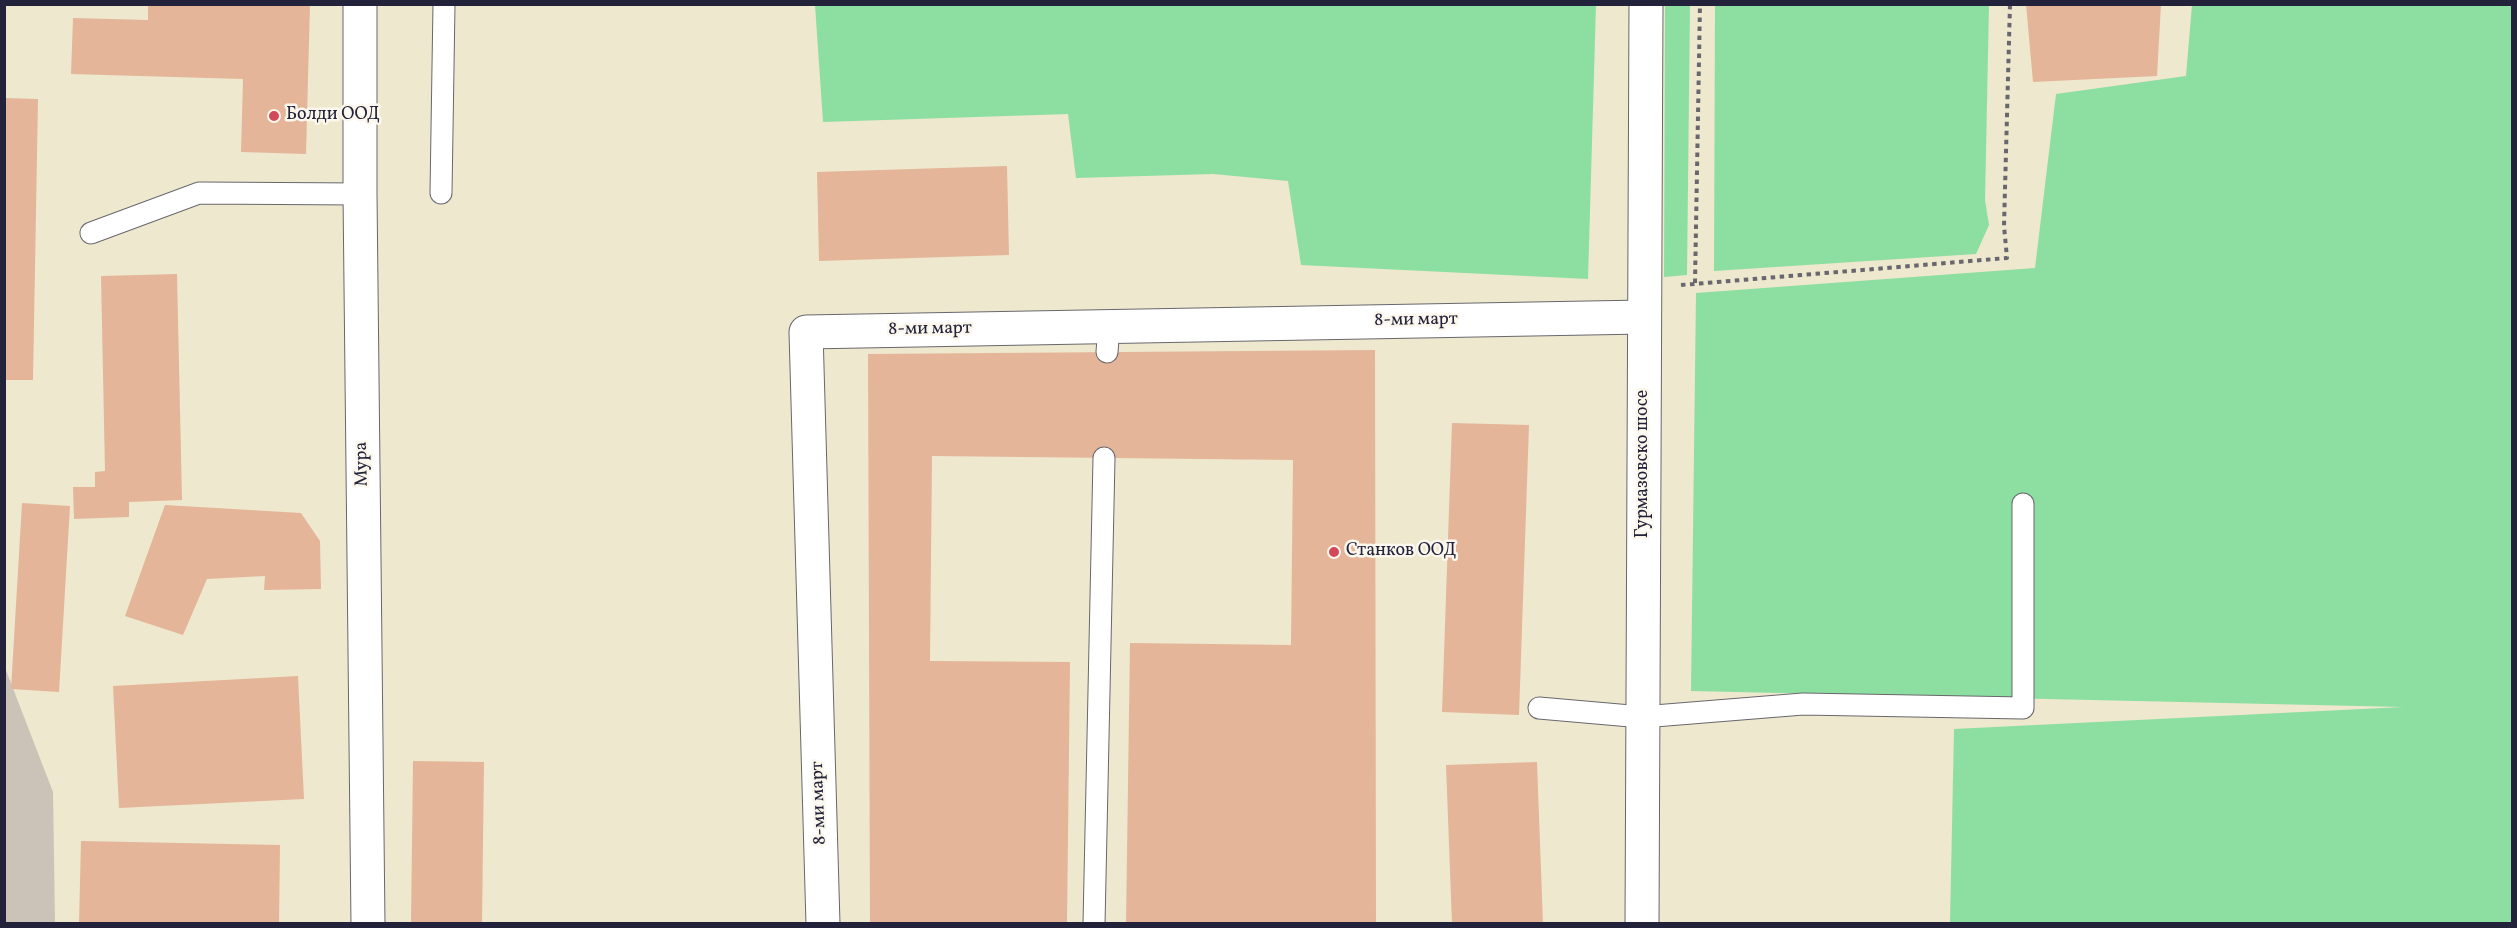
<!DOCTYPE html>
<meta charset="utf-8">
<style>
body{margin:0}
#map{position:relative;width:2517px;height:928px;overflow:hidden;background:#eee8ce;font-family:Vollkorn,serif}
canvas{display:block}
.frame{position:absolute;inset:0;border:6px solid #22223b;pointer-events:none}
</style>
<div id="map">
<canvas width="2517" height="928"></canvas>
<div class="frame"></div>
</div>
<script>
const ctx = document.querySelector('canvas').getContext('2d');
ctx.lineJoin = 'round';
function paint(path, color) { ctx.fillStyle = color; ctx.fill(path, 'evenodd'); }
const poly = rows => new Path2D(rows.map(r => 'M' + r).join(''));
function stroke(path, color, width, dash) { ctx.strokeStyle = color; ctx.lineWidth = width; ctx.lineCap = dash ? 'butt' : 'round'; ctx.setLineDash(dash || []); ctx.stroke(path); }
function label(font, color, halo, rows, align = 'center') {
  ctx.font = font + ' Vollkorn,serif'; ctx.lineWidth = 5; ctx.setLineDash([]); ctx.textBaseline = 'middle'; ctx.strokeStyle = halo; ctx.fillStyle = color; for (const [text, x, y, turn = 0] of rows) {
    ctx.save(); ctx.translate(x, y); ctx.rotate((+turn || 0) * Math.PI / 180); ctx.textAlign = isNaN(turn) ? turn : align; if (halo) ctx.strokeText(text, 0, 0); ctx.fillText(text, 0, 0); ctx.restore();
  }
}
paint(poly([
 [4,665,53,792,55,923,5,923]
]), '#cbc3b8');
paint(poly([
 [815,5,1596,5,1588,279,1301,265,1288,181,1213,174,1076,178,1068,114,823,122],
 [1665,5,1690,5,1687,275,1664,277],
 [1715,5,1989,5,1985,200,1989,225,1976,254,1714,271],
 [2192,5,2512,5,2512,923,1950,923,1954,729,2403,707,1691,691,1696,293,2035,268,2056,94,2186,76]
]), '#8cdfa1');
paint(poly([
 [148,4,310,4,306,154,241,152,243,79,71,74,73,18,148,20],
 [2026,4,2161,4,2157,76,2033,82],
 [4,98,38,99,33,380,4,380],
 [1007,166,1009,255,819,261,817,172],
 [177,274,182,500,129,502,129,517,74,519,73,487,95,487,95,472,105,471,101,276],
 [1375,350,1376,924,1126,924,1130,643,1291,645,1293,460,932,456,930,661,1070,662,1067,924,870,924,868,354],
 [1452,423,1529,425,1519,715,1442,712],
 [22,503,70,506,59,692,11,689],
 [165,505,301,513,320,541,321,589,264,590,265,576,207,579,183,635,125,616],
 [298,676,304,799,119,808,113,686],
 [413,761,484,762,482,924,411,924],
 [1537,762,1543,924,1452,924,1446,765],
 [81,841,280,845,279,924,79,924]
]), '#e4b599');
const lane = poly([
 [441,193,444,4],
 [91,233,199,193,360,194],
 [1107,352,1109,326],
 [1539,708,1642,717,1803,704,2023,708,2023,504],
 [1094,924,1104,458]
]);
const street = poly([
 [360,4,360,194,368,924],
 [823,924,806,332,1644,317]
]);
const secondary = poly([
 [1642,924,1646,4]
]);
stroke(lane, '#69676e', 23);
stroke(street, '#69676e', 35);
stroke(secondary, '#69676e', 35);
stroke(poly([
 [1695,283,1700,4],
 [1681,285,2007,258,2004,226,2010,4]
]), '#69676e', 4, [4.5, 4.5]);
stroke(lane, '#fff', 21);
stroke(street, '#fff', 33);
stroke(secondary, '#fff', 33);
for (const [x, y, r, color] of [
 [274,116,6,"#d1495b"],
 [1334,552,6,"#d1495b"]
]) { const dot = new Path2D(); dot.arc(x, y, r, 0, 2 * Math.PI); ctx.fillStyle = color; ctx.fill(dot); stroke(dot, '#fbf7ec', 2); }
label('18px', '#22223b', '#fbf7ec', [
 ["Болди ООД",286,116],
 ["Станков ООД",1346,552]
], 'left');
label('18px', '#22223b', '#fbf7ec', [
 ["8-ми март",1416,321,-1],
 ["8-ми март",930,330,-1],
 ["Мура",363,464,-91],
 ["Гурмазовско шосе",1644,464,-90],
 ["8-ми март",820,803,-92]
]);
</script>
